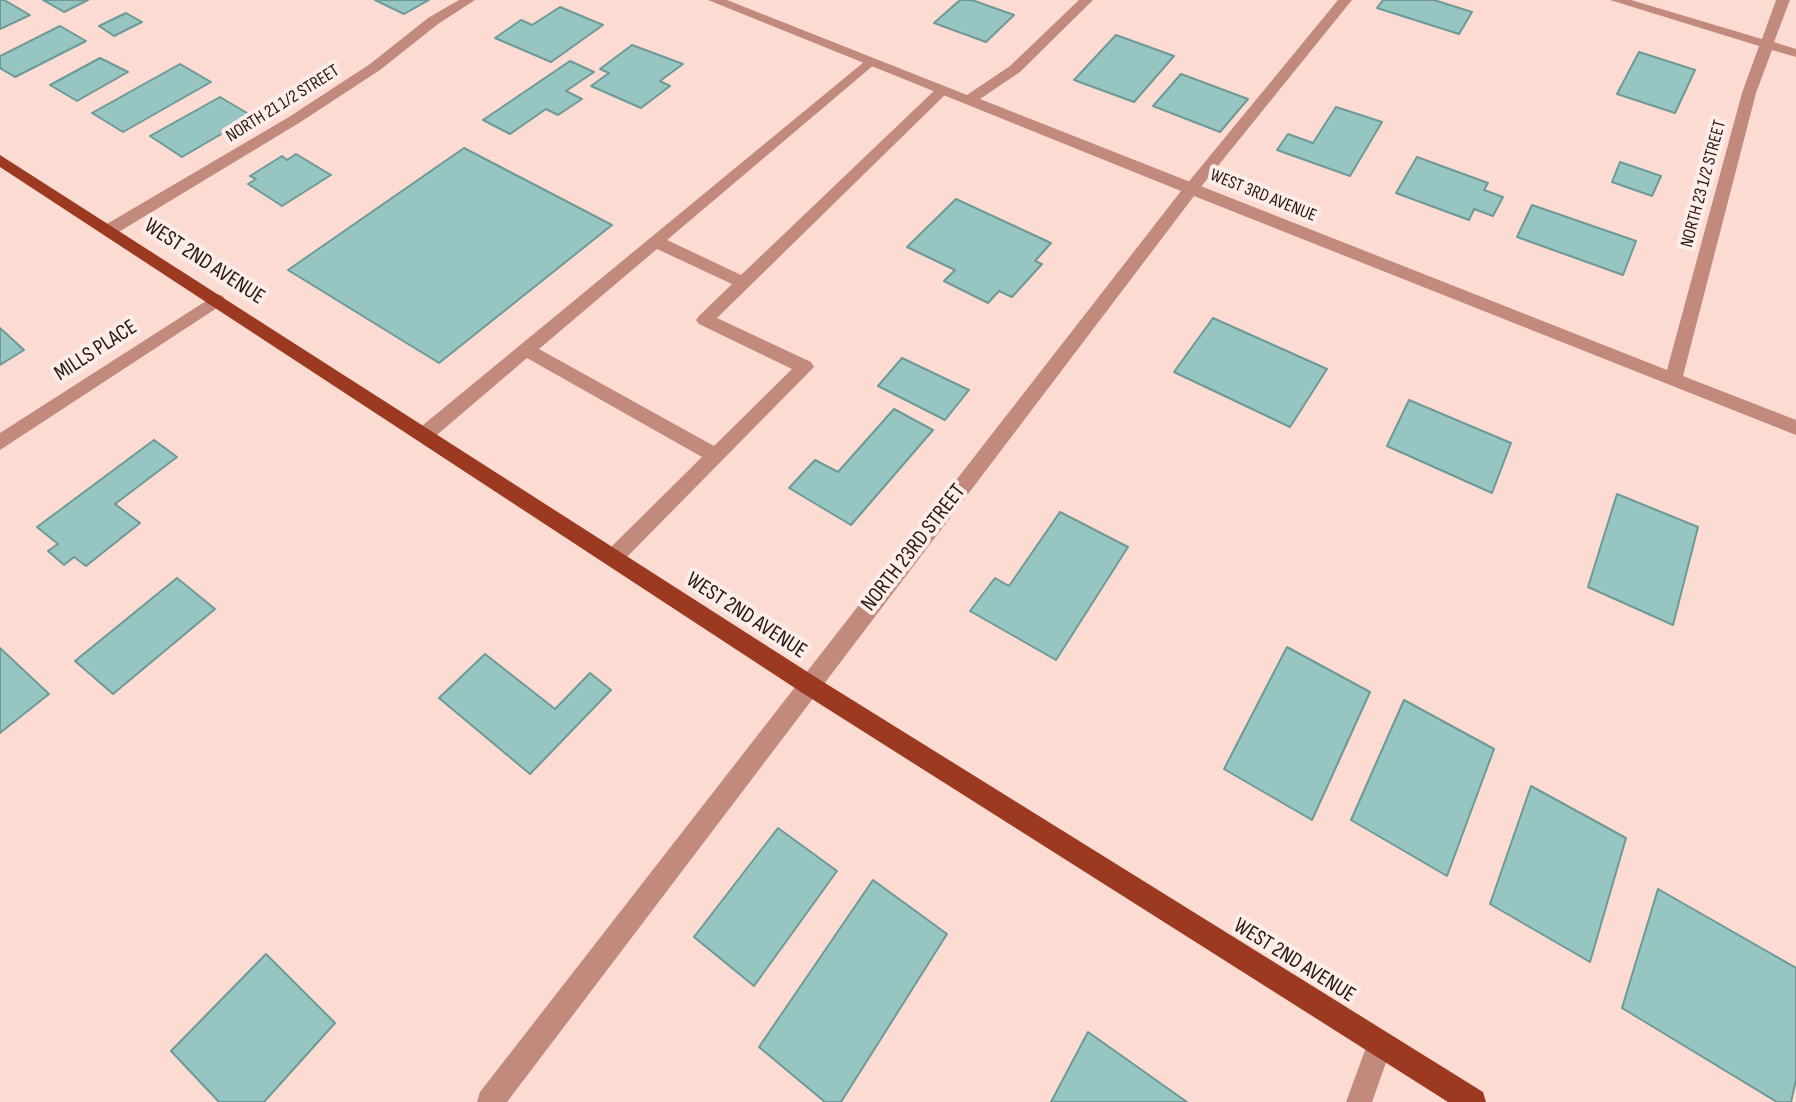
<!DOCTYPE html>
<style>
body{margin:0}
canvas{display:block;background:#fcdbd2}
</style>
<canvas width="1796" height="1102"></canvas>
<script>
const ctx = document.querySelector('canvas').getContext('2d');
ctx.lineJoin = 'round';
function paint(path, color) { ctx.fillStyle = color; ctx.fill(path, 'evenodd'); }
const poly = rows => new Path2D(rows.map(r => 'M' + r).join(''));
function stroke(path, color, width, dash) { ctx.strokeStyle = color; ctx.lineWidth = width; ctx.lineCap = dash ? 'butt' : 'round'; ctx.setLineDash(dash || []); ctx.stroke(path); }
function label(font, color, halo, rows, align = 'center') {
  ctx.font = font + ' "Sofia Sans Condensed",sans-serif'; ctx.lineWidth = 8; ctx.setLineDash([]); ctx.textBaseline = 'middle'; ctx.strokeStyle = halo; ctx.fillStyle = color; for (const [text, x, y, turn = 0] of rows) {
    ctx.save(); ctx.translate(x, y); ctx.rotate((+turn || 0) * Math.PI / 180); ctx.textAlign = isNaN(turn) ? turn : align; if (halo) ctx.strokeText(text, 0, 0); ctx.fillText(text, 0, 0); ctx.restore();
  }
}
const building = poly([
 [0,0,4,0,30,15,0,29,0,0],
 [43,0,88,0,64,12,43,0],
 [375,0,429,0,404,14,375,0],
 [960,0,972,0,1014,15,986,42,934,23,960,0],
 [1383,0,1434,0,1472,12,1459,34,1377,8,1383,0],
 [560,7,603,25,551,62,495,38,521,20,532,25,560,7],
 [126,13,142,22,114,36,99,26,126,13],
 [60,26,86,41,15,77,0,68,0,56,60,26],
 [1116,35,1174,56,1134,102,1074,80,1116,35],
 [632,45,683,64,660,81,670,86,641,108,591,86,609,73,600,69,632,45],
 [1639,52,1695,70,1675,113,1617,94,1639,52],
 [100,58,128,72,77,101,50,85,100,58],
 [570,61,594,72,566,91,582,99,558,115,546,109,510,134,483,120,570,61],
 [180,64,211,82,123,132,92,113,180,64],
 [1181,74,1248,99,1220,132,1153,106,1181,74],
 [220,97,252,116,182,157,150,136,220,97],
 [1336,107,1382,122,1350,176,1277,150,1288,134,1313,143,1336,107],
 [464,148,612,225,439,363,288,270,464,148],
 [296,154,331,175,282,206,248,184,256,179,250,176,282,156,287,160,296,154],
 [1417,157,1488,183,1484,190,1503,197,1493,216,1474,209,1469,220,1396,193,1417,157],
 [1620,162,1661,176,1652,196,1612,182,1620,162],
 [956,199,1051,243,1035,261,1042,264,1012,297,999,291,988,303,944,281,955,270,907,247,956,199],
 [1532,205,1636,241,1623,275,1517,237,1532,205],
 [1213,318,1327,369,1290,427,1174,372,1213,318],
 [0,328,24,350,0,365,0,328],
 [902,358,969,390,945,420,878,386,902,358],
 [1409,400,1511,443,1492,493,1387,446,1409,400],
 [894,409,933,430,851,525,789,488,815,460,838,472,894,409],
 [154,440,177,457,115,504,140,523,86,566,74,557,64,565,48,551,58,544,37,527,154,440],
 [1617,494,1698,527,1673,625,1588,587,1617,494],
 [1060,512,1128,547,1056,660,970,611,995,578,1009,586,1060,512],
 [177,578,215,609,113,694,75,661,177,578],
 [1287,647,1370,692,1312,820,1224,769,1287,647],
 [0,648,49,694,0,733,0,648],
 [485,654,555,709,590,673,611,690,530,774,439,698,485,654],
 [1404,700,1494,749,1447,876,1351,820,1404,700],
 [1531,786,1626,838,1590,962,1490,904,1531,786],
 [778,828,837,871,754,986,694,937,778,828],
 [873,880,947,934,841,1102,825,1102,759,1047,873,880],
 [1658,889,1796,968,1796,1080,1791,1102,1777,1102,1622,1008,1658,889],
 [266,954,335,1023,264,1102,219,1102,171,1051,266,954],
 [1088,1032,1187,1102,1051,1102,1088,1032]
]);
paint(building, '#97c6c2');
stroke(building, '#6d9a96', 2);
paint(poly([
 [1338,0,1352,0,1196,193,1186,193,1186,185,1338,0],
 [870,57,877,61,875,64,667,240,741,275,938,87,943,86,950,90,717,318,811,362,814,367,620,564,613,567,606,564,603,558,606,552,702,457,527,358,431,440,417,440,415,435,417,430,870,57],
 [657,249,732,284,699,316,696,320,699,324,792,369,714,446,539,349,657,249],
 [1380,1030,1389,1034,1393,1043,1372,1102,1346,1102,1371,1034,1380,1030]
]), '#c28a7c');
paint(poly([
 [459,0,475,0,438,24,380,70,299,123,117,233,105,233,105,225,289,117,370,64,428,18,459,0],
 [708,0,727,0,967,95,1010,66,1079,0,1093,0,1020,72,980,99,1667,370,1742,93,1759,46,1610,0,1631,0,1762,39,1776,0,1790,0,1774,42,1796,49,1796,57,1772,50,1756,93,1683,376,1796,420,1796,435,1194,196,507,1102,477,1102,480,1092,1181,191,708,0],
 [217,294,223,296,225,300,223,304,0,450,0,433,217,294]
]), '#c28a7c');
paint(poly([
 [0,155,817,678,1483,1092,1486,1102,1448,1102,801,692,0,167,0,155]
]), '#9b3a21');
label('18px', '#251713', '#fdece7', [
 ["NORTH 21 1/2 STREET",283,104,-32],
 ["NORTH 23 1/2 STREET",1704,184,-75],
 ["WEST 3RD AVENUE",1263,196,22]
]);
label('22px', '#251713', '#fdece7', [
 ["WEST 2ND AVENUE",204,262,33],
 ["MILLS PLACE",96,351,-33],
 ["NORTH 23RD STREET",914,548,-52],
 ["WEST 2ND AVENUE",746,616,33],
 ["WEST 2ND AVENUE",1294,961,32]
]);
</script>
